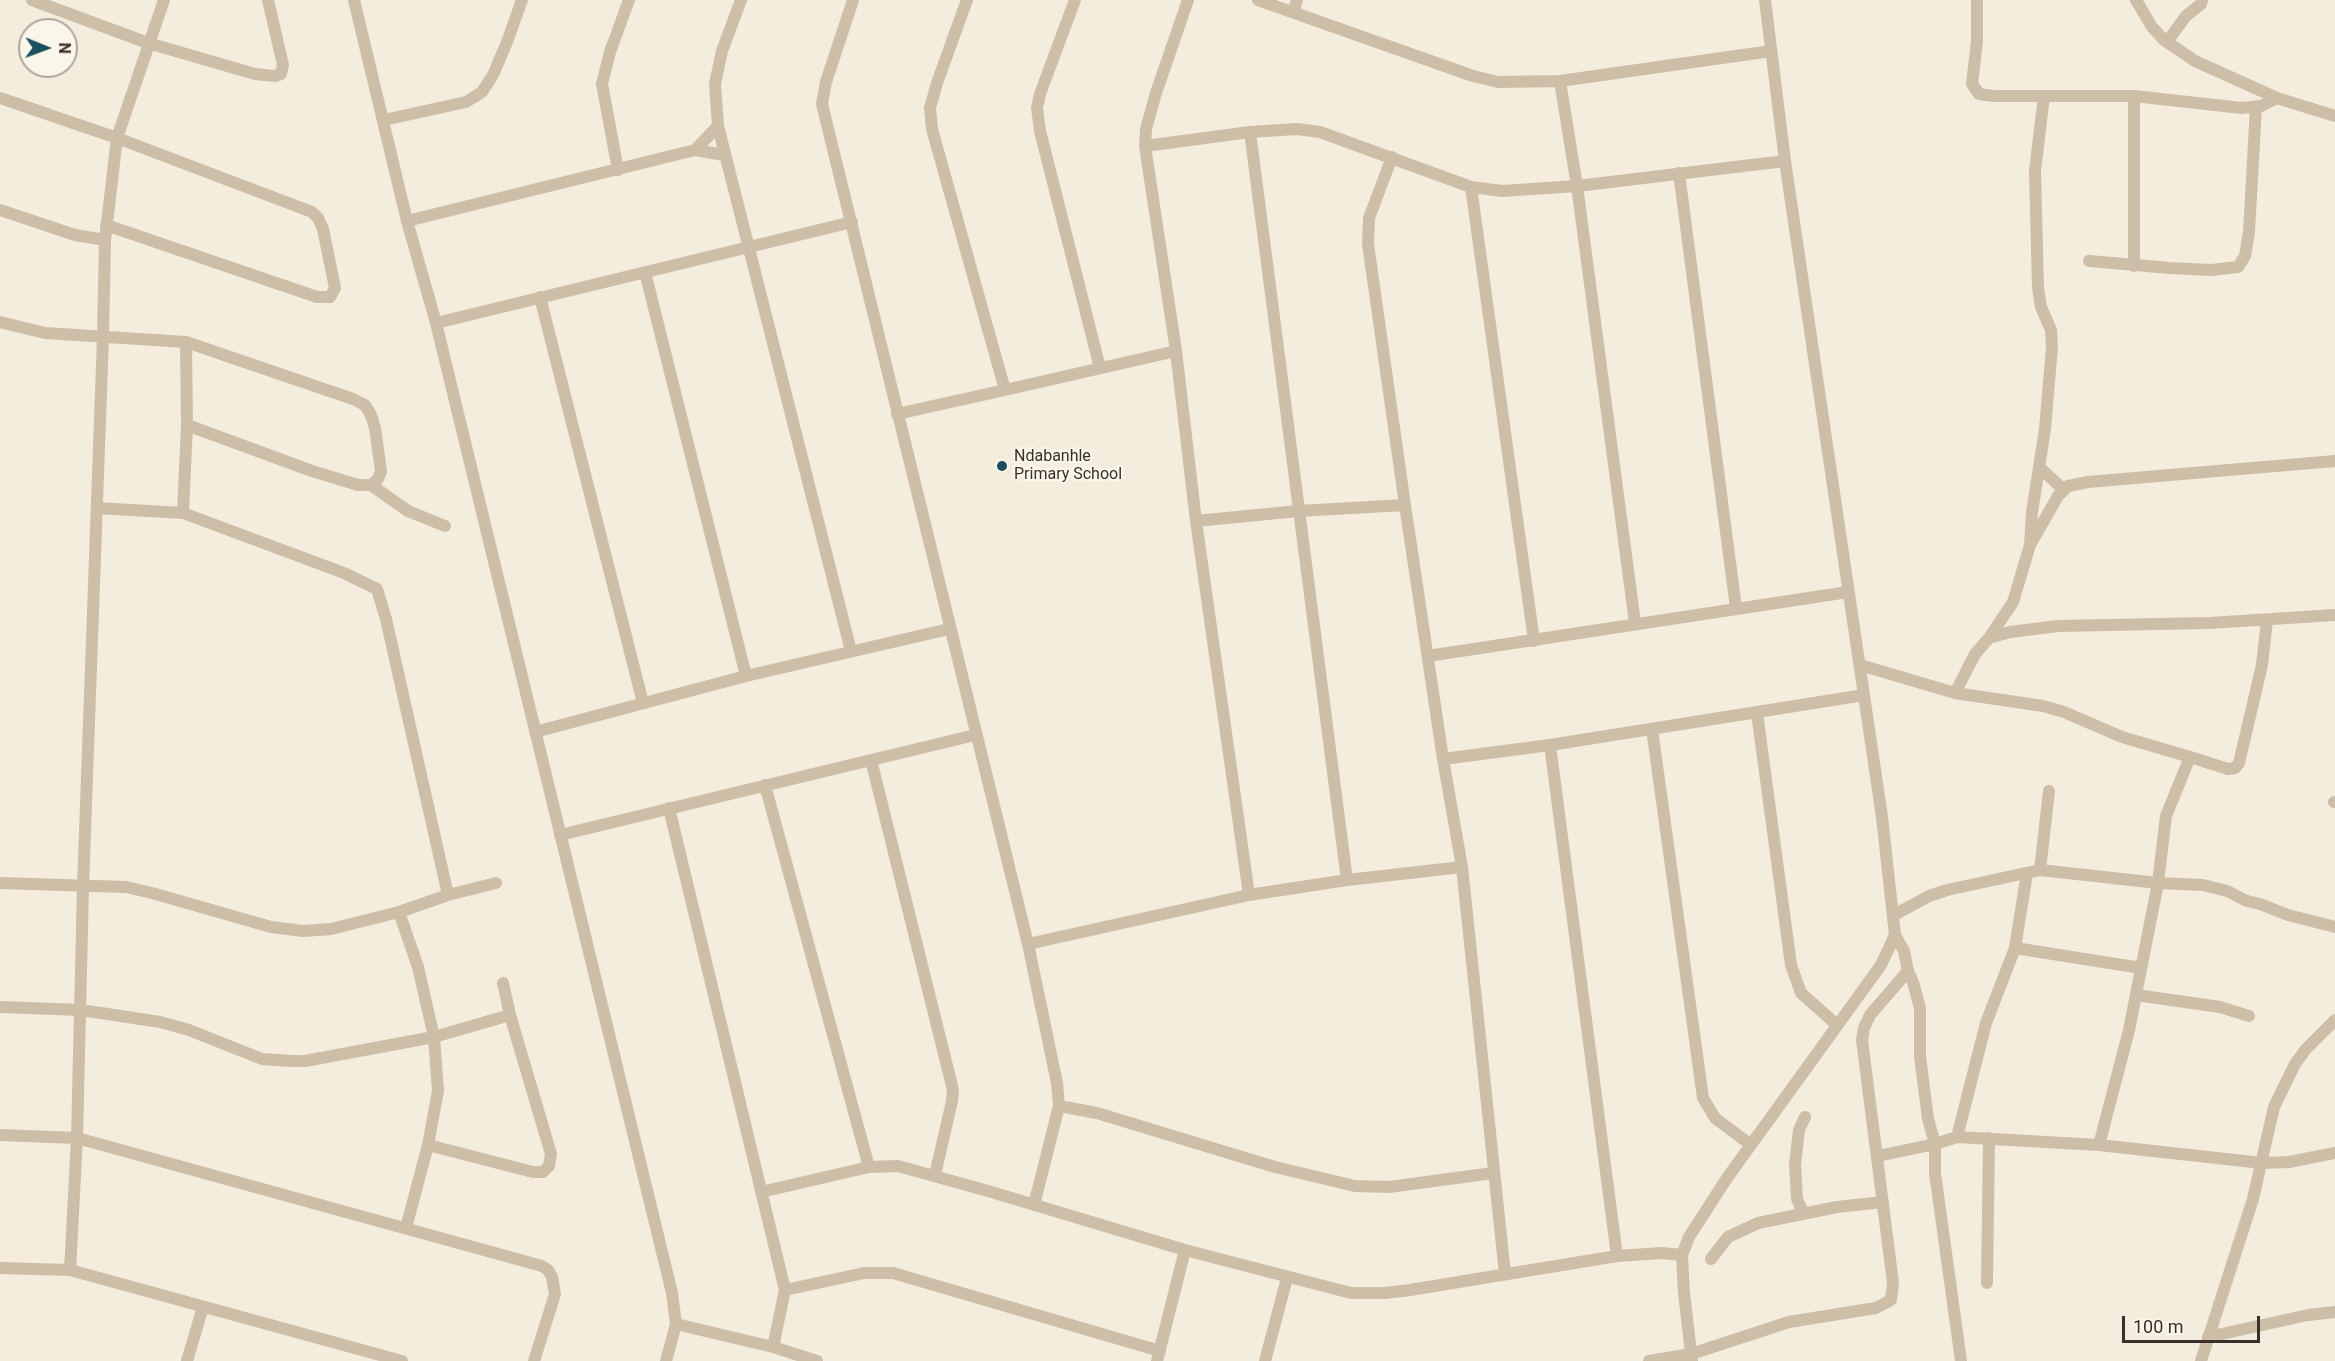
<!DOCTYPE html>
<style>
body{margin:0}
#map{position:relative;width:2335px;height:1361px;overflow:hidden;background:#f4ecdd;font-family:Roboto,sans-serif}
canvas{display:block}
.north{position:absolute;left:18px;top:18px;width:60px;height:60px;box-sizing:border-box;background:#fbf6ea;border:2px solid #aea79d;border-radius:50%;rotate:91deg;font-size:16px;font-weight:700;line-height:24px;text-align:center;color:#3a3029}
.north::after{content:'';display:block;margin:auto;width:21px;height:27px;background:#1b515e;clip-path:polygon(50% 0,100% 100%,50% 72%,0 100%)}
.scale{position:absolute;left:2122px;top:1316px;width:138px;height:27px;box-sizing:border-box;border:3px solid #3a3029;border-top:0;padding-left:8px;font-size:18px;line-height:21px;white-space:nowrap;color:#3a3029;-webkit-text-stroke:4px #fbf6ea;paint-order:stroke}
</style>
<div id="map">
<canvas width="2335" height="1361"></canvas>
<div class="north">N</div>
<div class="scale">100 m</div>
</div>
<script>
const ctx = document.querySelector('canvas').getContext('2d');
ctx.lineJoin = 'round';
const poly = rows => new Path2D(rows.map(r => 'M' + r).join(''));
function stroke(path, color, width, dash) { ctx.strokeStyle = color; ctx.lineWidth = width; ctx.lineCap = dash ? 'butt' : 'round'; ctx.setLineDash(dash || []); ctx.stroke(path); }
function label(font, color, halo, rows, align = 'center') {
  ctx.font = font + ' Roboto,sans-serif'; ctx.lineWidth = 5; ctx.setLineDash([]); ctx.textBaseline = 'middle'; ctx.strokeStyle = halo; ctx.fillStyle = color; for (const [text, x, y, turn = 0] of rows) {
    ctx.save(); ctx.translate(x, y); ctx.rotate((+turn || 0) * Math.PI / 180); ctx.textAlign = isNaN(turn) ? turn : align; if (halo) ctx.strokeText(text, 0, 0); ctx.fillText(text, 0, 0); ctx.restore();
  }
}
stroke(poly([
 [32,0,148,43,255,74,275,76,281,74,283,65,268,0],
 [354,0,407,221,436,323,672,1293,676,1324,666,1361],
 [741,0,722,51,715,84,718,126,851,651],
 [853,0,826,82,822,104,1028,944,1057,1083,1059,1106,1034,1205],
 [967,0,937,83,930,108,932,129,1005,390,1176,351],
 [1075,0,1040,94,1037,108,1040,131,1100,368],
 [1188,0,1156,93,1146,129,1145,146,1176,351,1196,521,1249,895,1347,880,1462,867],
 [1258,0,1473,76,1498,82,1560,81,1771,51],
 [1977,0,1977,41,1972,84,1979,94,1994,96,2134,96,2242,108,2261,106,2277,98],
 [2136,0,2152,27,2164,40,2195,61,2277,98,2335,116],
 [1293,12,1297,0],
 [2167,42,2186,16,2201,4,2202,0],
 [1560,81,1577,186,1635,623],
 [0,98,117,138,312,212,318,218,323,229,335,288,330,297,317,297,106,225],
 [384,120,466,102,482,92,493,75,507,42,522,0],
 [1250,132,1347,880],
 [1145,146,1250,132,1297,129,1320,132,1471,187,1502,191,1577,186,1785,161],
 [695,150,718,126],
 [1392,157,1369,218,1368,244,1405,505,1443,759,1462,867,1505,1274],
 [618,170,602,84,610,52,629,0],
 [1679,173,1736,608],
 [1471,187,1534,641],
 [0,210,75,235,105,240],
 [407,221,695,150,724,155],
 [2089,261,2170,268,2211,270,2238,267,2245,256,2249,232,2256,107],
 [2134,266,2134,96],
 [645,272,746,676],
 [540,297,643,703],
 [0,322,45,333,186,342,353,399,365,405,371,415,375,428,381,471,378,479,371,485,358,485,312,471,187,425],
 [436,323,852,222],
 [897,414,1005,390],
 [2040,468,2063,489],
 [371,485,408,511,445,526],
 [97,508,183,513,344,573,377,589,386,619,448,895],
 [183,513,187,425,186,342],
 [1196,521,1298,511,1405,505],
 [2030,545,2032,512,2045,429,2052,347,2051,330,2041,307,2038,288,2035,171,2044,96],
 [1989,638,2013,602,2030,545,2058,496,2068,486,2088,482,2335,461],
 [1428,656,1848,592],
 [1860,665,1955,693,2043,706,2064,712,2122,737,2190,757],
 [1955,693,1975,654,1989,638,2010,632,2058,626,2209,623,2335,615],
 [1757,713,1791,965,1801,993,1837,1025],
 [1652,729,1703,1098,1715,1118,1751,1145],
 [535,732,746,676,949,629],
 [1550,745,1617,1256],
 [1443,759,1550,745,1864,695],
 [871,760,953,1090,952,1101,935,1175],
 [765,785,869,1167],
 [2334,802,2335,802],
 [669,808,785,1290,773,1347],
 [560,835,975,735],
 [2040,870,2049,791],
 [0,883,126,887,152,893,271,927,303,931,331,929,399,912,448,895,496,883],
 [399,912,418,967,434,1037,438,1091,428,1145,406,1228],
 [1894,915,1929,896,1947,890,2040,870,2158,883,2203,885,2227,891,2247,901,2260,904,2288,915,2335,927],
 [1028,944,1249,895],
 [2015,948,2141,968],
 [1908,971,1913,982,1920,1008,1920,1056,1923,1080,1928,1119,1935,1144,1935,1173,1961,1361],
 [2136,995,2220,1007,2249,1016],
 [0,1007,81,1010,160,1022,189,1030,262,1059,292,1061,305,1061,434,1037,510,1015],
 [1059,1106,1097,1113,1275,1167,1355,1186,1389,1187,1493,1173],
 [0,1135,77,1138,542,1266,548,1270,552,1277,555,1294,534,1361],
 [1957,1137,1986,1023,2015,948,2027,873],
 [428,1145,533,1172,543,1172,549,1166,551,1154,510,1015,503,983],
 [2099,1145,2129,1030,2158,883,2166,816,2190,757,2228,769,2235,768,2239,763,2262,665,2267,620],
 [1878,1156,1935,1144,1957,1137,2099,1145,2262,1163,2289,1162,2335,1153],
 [761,1192,869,1167,898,1166,988,1191,1185,1250,1351,1293,1385,1293,1410,1290,1617,1256,1662,1253,1682,1255],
 [1803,1213,1797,1199,1795,1165,1799,1130,1805,1117],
 [1711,1259,1728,1237,1758,1223,1837,1207,1883,1202],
 [0,1268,70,1270,402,1361],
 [70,1270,77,1138,83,887,103,337,105,240,117,138,164,0],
 [1987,1283,1989,1138],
 [785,1290,864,1273,893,1273,1160,1351],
 [676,1324,773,1347,817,1361],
 [2208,1337,2308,1315,2335,1312],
 [187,1361,203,1307],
 [1157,1361,1185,1250],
 [1265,1361,1287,1278],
 [1649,1361,1691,1354,1789,1322,1876,1308,1891,1300,1893,1283,1862,1040,1864,1028,1870,1015,1908,971,1904,951,1895,935],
 [1692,1361,1684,1293,1682,1255,1689,1237,1727,1178,1881,965,1895,935,1882,817,1785,161,1765,0],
 [2201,1361,2253,1199,2274,1107,2295,1064,2306,1049,2335,1020]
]), '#cdbea8', 12);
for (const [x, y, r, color] of [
 [1002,466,6,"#1b515e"]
]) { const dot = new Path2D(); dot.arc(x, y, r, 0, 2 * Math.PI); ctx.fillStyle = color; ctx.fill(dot); stroke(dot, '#fbf6ea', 2); }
label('16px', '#3a3029', '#fbf6ea', [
 ["Ndabanhle",1014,457],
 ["Primary School",1014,475]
], 'left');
</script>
